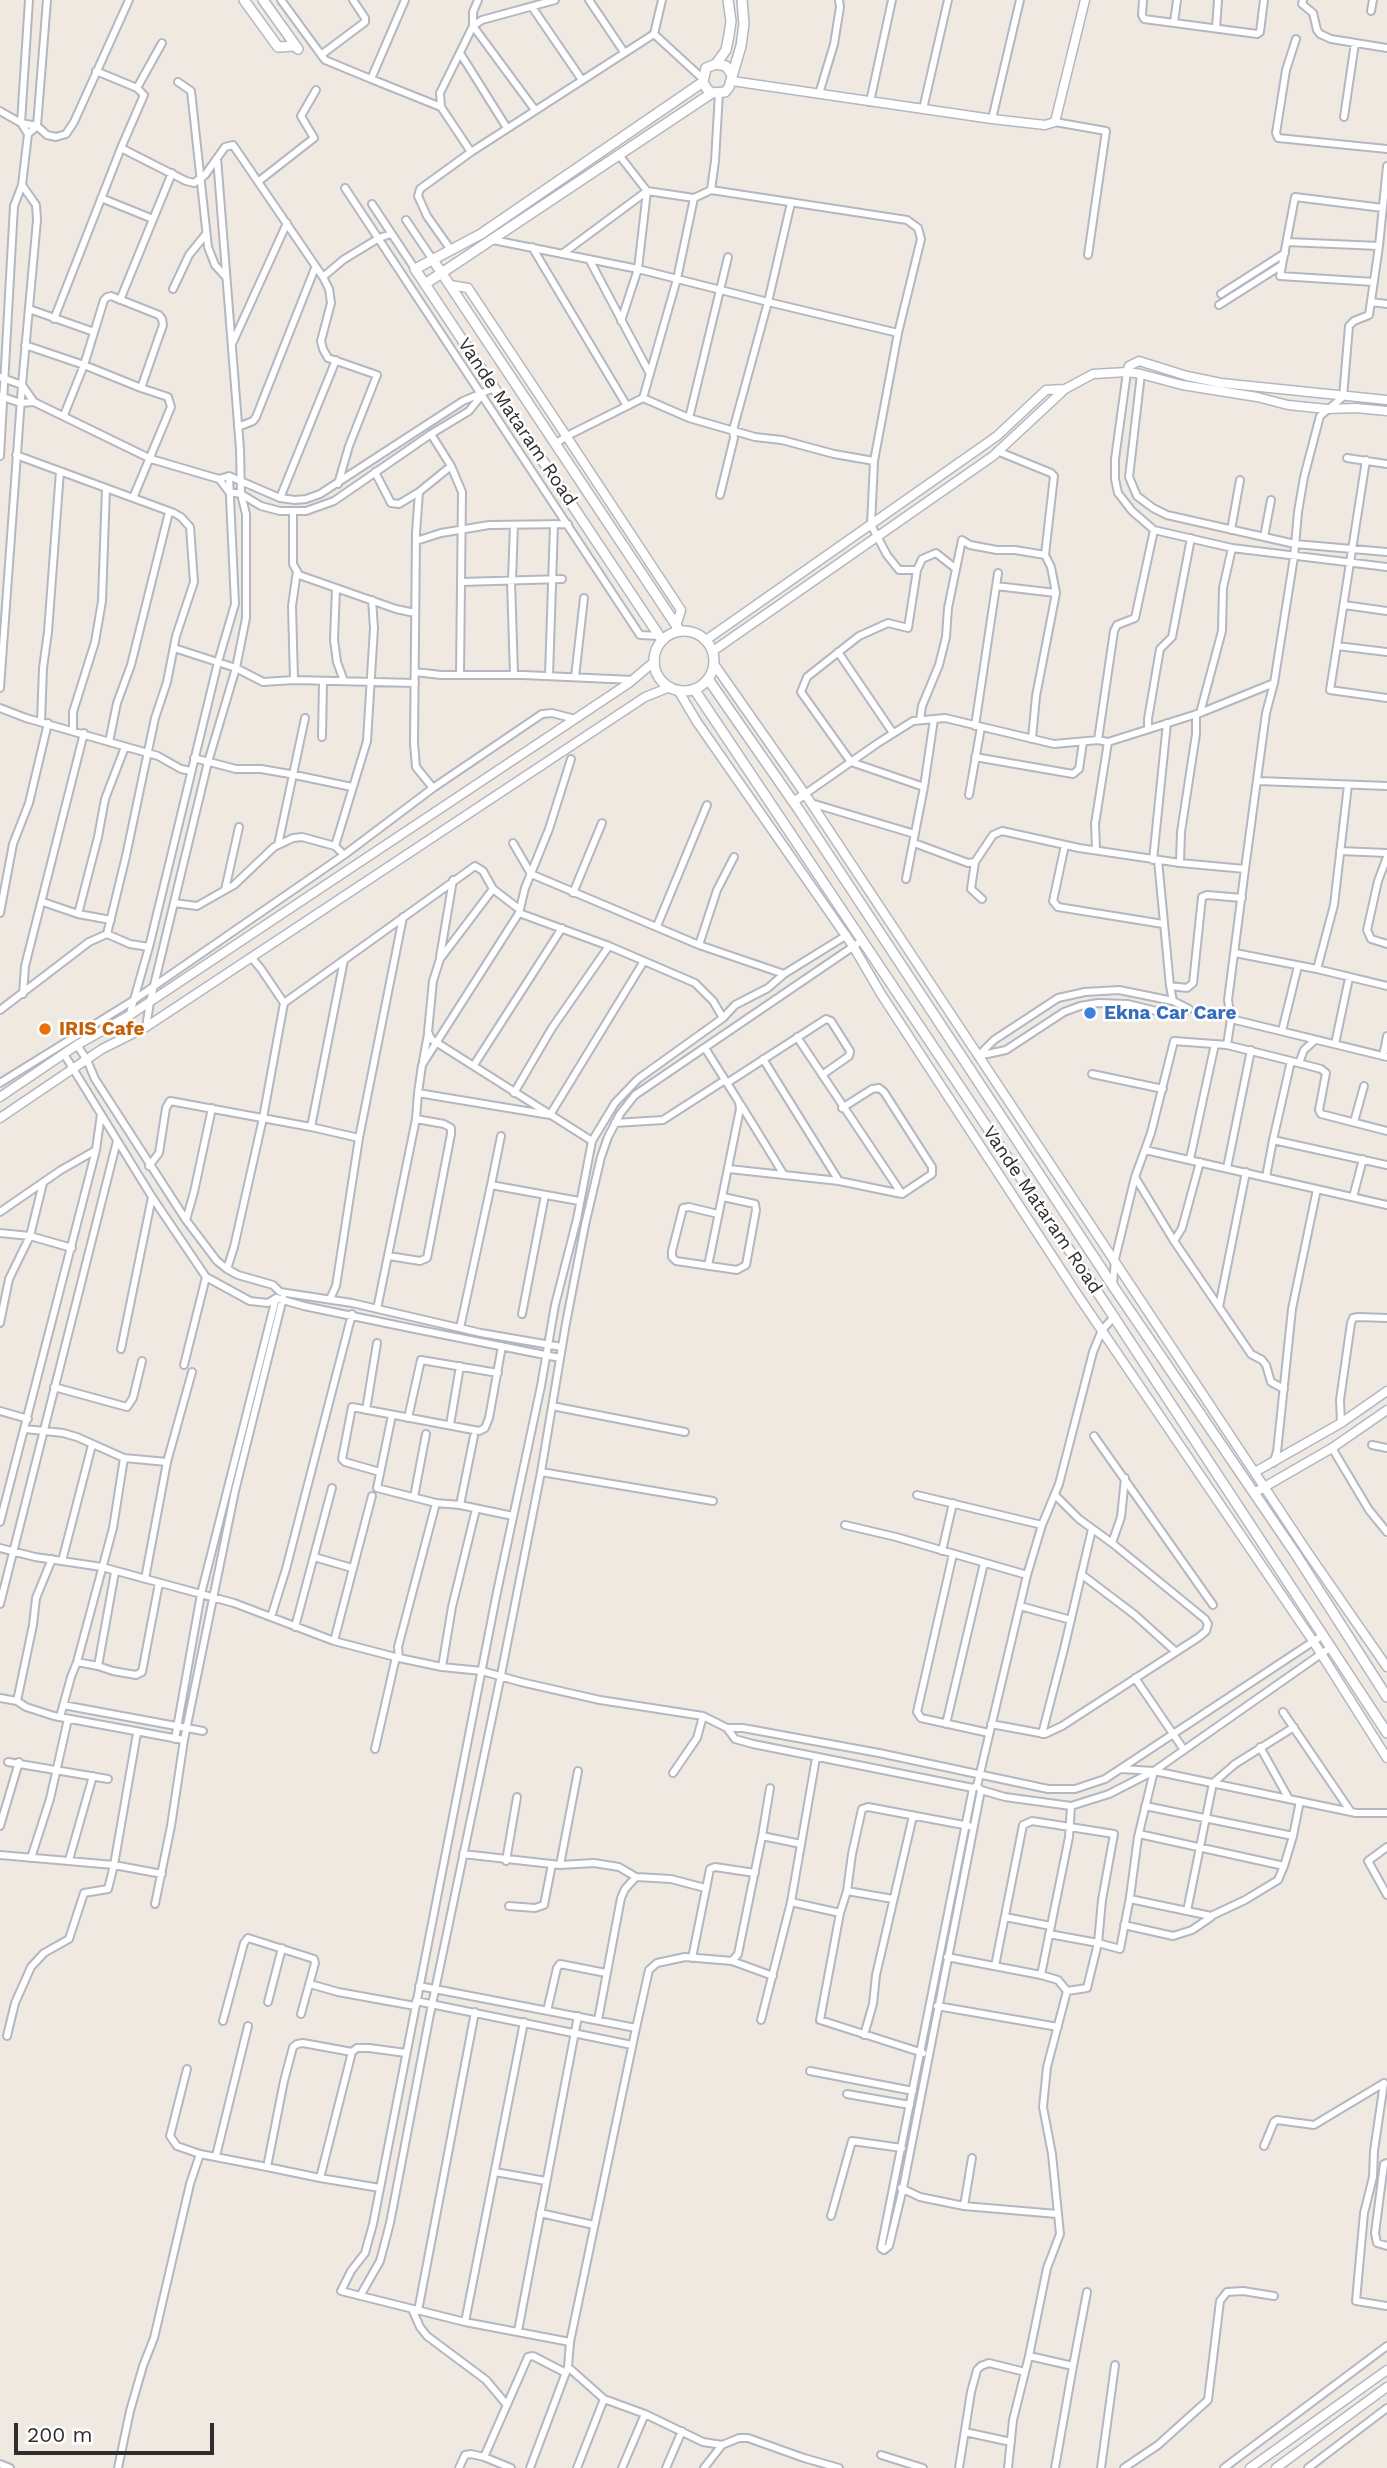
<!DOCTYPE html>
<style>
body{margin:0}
#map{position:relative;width:1387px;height:2468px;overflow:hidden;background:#efe9e1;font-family:"Work Sans",sans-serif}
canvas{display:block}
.scale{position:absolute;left:14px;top:2423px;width:200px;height:32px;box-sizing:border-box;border:4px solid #2e2e2e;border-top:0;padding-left:9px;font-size:21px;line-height:24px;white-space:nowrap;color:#2e2e2e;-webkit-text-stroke:5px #fff;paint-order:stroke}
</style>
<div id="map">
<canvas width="1387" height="2468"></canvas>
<div class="scale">200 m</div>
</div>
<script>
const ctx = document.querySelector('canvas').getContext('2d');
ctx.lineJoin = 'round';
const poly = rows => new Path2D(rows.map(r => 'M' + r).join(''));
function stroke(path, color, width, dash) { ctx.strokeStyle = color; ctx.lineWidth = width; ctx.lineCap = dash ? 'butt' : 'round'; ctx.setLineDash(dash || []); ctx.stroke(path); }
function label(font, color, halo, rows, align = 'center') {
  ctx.font = font + ' "Work Sans",sans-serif'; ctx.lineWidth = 5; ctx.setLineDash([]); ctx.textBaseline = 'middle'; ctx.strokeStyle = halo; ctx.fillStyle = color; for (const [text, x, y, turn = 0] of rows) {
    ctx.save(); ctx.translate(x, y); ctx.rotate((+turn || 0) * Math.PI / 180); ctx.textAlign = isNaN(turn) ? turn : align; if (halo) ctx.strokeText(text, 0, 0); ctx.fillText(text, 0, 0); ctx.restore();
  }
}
const minor = poly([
 [281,0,325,60,371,79],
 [405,0,371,79,441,107],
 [478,0,473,12,473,26,535,110],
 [589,0,624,52],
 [1143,0,1142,15,1144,19,1257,34,1260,32,1264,0],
 [1303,0,1302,4,1313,13,1317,30,1320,34,1331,39,1387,48],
 [532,7,582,80],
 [1371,11,1373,0],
 [1174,23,1177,0],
 [1216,28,1218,0],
 [654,34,662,0],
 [1296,39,1286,70,1276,133,1278,138,1387,149],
 [460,53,507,128],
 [321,55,365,22,365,18,353,0],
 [96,71,137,88,144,95,121,148,186,181,194,183,205,175,225,147,233,145,323,277,329,289,331,303,321,341,323,349,328,358,377,375,349,446,338,484],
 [178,82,191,91,208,247,215,265,226,277],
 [137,88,162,43],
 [819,94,834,44,840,7,839,0],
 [870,102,892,0],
 [923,109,948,0],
 [0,111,21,123,37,126,47,135,56,137,66,134,74,122,129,0],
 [1344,117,1355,43],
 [992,119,1020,0],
 [1055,122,1106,131,1088,255],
 [28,134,37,126,47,0],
 [471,152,441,107,440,93,473,26,482,20,555,0],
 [619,155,647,191,694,198,711,190,907,220,918,228,921,239,898,333,874,461,871,525,887,555,899,570,917,570,908,628,888,623,859,636,807,677,801,692,851,762,924,787],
 [259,181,314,138,301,116,316,90],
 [345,188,640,635,660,636],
 [711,190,715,161,719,93],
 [101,198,153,219],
 [791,203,768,302,898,333],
 [372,204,415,269],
 [406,220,433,260],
 [493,240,638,269,768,302,733,430,734,438,720,495],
 [1287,242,1379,246],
 [532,247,627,406],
 [451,250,427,216,418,196,420,189,471,152,654,34,702,78],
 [562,254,647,191],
 [589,259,650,374],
 [323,277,343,260,379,238,391,234],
 [1374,282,1280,276,1295,197,1383,208],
 [173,289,189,255,206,234],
 [1221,294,1285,253],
 [120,300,172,173],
 [1371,302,1387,304],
 [1219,305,1282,265],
 [29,309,94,332],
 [54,319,121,148],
 [621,321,638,269,647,191],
 [232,344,287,223],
 [25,345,84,365,141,388,163,325,162,319,159,315,111,296,107,297,104,300,84,365,64,415],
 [1127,372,1115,459,1115,479,1118,493,1132,511,1154,530,1232,548,1387,567],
 [1141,374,1129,477,1137,496,1153,508,1167,515,1295,544,1387,552],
 [0,377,22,385,34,402],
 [0,396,21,403,34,402,151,459,219,479,229,476,280,498,295,500,306,499,320,494,463,401,494,388],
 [643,398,689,418,755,437,782,440,834,454,874,461],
 [689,418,728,257],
 [238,427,253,421,256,417,315,268],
 [431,434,451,466,462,492,460,675],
 [555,444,567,436,643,398,677,279,694,198],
 [997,451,1051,473,1054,476,1045,555],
 [16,455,174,513,181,517,190,527,194,582,176,636,167,682,155,718,126,856,107,934],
 [0,456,14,206,22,185,28,134,21,123,29,0],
 [1347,458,1387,464],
 [1366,460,1337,646,1387,652],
 [219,479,229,492,241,494,261,506,280,511,306,511,334,501,431,434,469,411,481,396],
 [419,492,451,466],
 [133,498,171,407,168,397,141,388],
 [280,498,336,360],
 [293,512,293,564,299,575,396,609,415,613],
 [1231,530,1240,480],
 [1264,537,1271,500],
 [416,541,441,533,489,525,568,524],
 [917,570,922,559,936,553,955,568],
 [297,571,292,606,294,680,415,683],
 [511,581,514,675],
 [512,581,514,525],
 [461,582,562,579],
 [996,586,1056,593],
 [336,588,334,640,337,662,344,681],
 [1344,605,1387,611],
 [1337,646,1330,690,1387,698],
 [174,648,236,668,263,682,294,680],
 [838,652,893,733],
 [415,672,441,675,523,675,633,680],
 [549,676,554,524],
 [575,677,584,598],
 [0,688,22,385,37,220,36,205,22,185],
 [0,708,26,718,158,756,181,769,191,771],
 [1200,713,1222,631,1223,588,1232,548],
 [920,720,922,706,939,665,946,637,948,608,962,540,970,545,997,550,1015,550,1045,555,1051,567,1056,593,1036,696,1032,739],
 [41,722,43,668,48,632,60,471],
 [975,726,998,573],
 [1148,729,1148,719,1160,649,1172,637,1191,538],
 [73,730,73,712,95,642,102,601,106,488],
 [322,737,323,682],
 [1098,740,1114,631,1117,625,1135,618,1154,530],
 [109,742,117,703,131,665,169,512],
 [975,757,1073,774,1079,769,1083,742],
 [194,758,236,769,261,769,290,774,352,787],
 [571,759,549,829,525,888,519,913,422,1065,418,1093,550,1115,644,961],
 [1259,781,1387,786],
 [433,788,542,714,552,713,575,719],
 [805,794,878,743,913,721,945,718,1054,744,1098,740,1108,742,1200,713,1274,683],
 [969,795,981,727],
 [811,803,915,834],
 [513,843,531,874,699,945,784,974],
 [914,843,968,863,975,862,993,835,1002,831,1079,848,1180,863,1245,869],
 [278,845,305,718],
 [1065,845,1053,901,1058,907,1163,924],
 [335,846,367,741,374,628,372,600],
 [1096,849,1095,824,1108,742],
 [1340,851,1387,853],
 [1387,857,1378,881,1367,930,1371,939,1387,944],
 [1153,860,1167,723],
 [1158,860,1170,986,1173,1001],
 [975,862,971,889,982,899],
 [1180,863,1181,832,1196,734,1196,714],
 [906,879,924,787,934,719],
 [493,889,440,959,433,981,428,1032,431,1039,592,1141],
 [225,890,239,827],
 [573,893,602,823],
 [43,902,78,914,111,920],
 [174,903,197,906,234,885,274,847,293,838,302,837,335,846,344,855,433,788,416,767,414,743,416,533,419,492,399,504,391,503,375,472],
 [0,913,13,844,29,803,48,723],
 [519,913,609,946,695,983,713,1001,723,1018],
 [78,914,98,837,105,799,125,747],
 [657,926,707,805],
 [699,945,717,890,734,857],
 [1235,953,1317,969,1387,986],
 [440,957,453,880],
 [1317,969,1334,905,1348,785],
 [1170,986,1187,988,1193,983,1202,897,1207,895,1242,898],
 [1119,990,1173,1001,1189,1009,1172,1015,1128,1004,1098,1003,1080,1006,1064,1012,1006,1050,978,1056,994,1040,1058,998,1085,992,1119,990],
 [23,994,25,966,84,733],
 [284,1003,475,866,483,871,493,889,519,909],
 [0,1010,89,942,107,934,130,944,149,947],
 [1231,1019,1387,1057],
 [146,1027,150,1002,208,762,236,668,246,618,246,514,241,494,240,449,217,158],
 [1282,1031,1298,966],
 [797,1037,902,1194],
 [123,1038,149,947,218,662,235,604,229,476],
 [1335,1044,1349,978],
 [77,1045,87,1060,95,1079,186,1220,217,1261,227,1269,238,1275,273,1285,280,1292,352,1303,481,1333,562,1347],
 [1227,1045,1231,1019,1228,1000,1245,869,1266,713,1274,683,1294,557,1298,512,1304,477,1320,416,1343,397,1349,326,1354,321,1369,315,1379,246,1387,166],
 [705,1048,739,1102,740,1109,708,1266],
 [64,1054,152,1197,206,1277,250,1301,268,1303,276,1298,304,1306,410,1328,560,1358],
 [1383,1056,1387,1036],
 [763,1059,839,1181],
 [423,1061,428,1034],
 [1291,1061,1321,1069,1326,1073,1319,1110,1321,1114,1387,1131],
 [1299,1063,1304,1050,1315,1040],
 [474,1065,562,928],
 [1092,1074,1163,1089],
 [0,1083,134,1000,344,855],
 [727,1083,826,1019,831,1021,850,1051,849,1056,822,1075],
 [514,1093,552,1028,609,946],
 [741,1105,784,1175],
 [416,1119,418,1093],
 [1354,1122,1364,1086],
 [615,1123,663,1120,725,1080],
 [311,1127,344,960],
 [1145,1150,1387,1205],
 [1190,1159,1215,1044],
 [149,1166,159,1153,166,1108,170,1101,311,1127,359,1138,403,917],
 [1227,1168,1251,1050],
 [729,1169,839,1181,902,1194,932,1174,932,1167,884,1092,879,1088,872,1089,842,1108],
 [1135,1177,1174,1241,1251,1354,1262,1360,1266,1365,1271,1382,1284,1389],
 [1266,1177,1273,1140],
 [491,1185,501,1136],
 [1353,1197,1363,1159],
 [0,1212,61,1170,96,1150],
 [718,1214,689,1207,683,1208,672,1251,672,1257,676,1261,737,1270,746,1265,756,1210,755,1204,723,1197],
 [186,1220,194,1192,212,1108],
 [0,1233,30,1236,72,1248],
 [1174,1241,1182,1228,1200,1162],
 [227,1269,234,1247,263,1118,284,1003,261,969,251,957],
 [1113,1284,1115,1259,1135,1177,1151,1133,1174,1041,1227,1045,1291,1061,1273,1140,1387,1165],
 [330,1299,336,1286,359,1138],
 [1219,1307,1246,1172],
 [377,1309,416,1119,444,1124,451,1128,451,1134,427,1258,420,1261,389,1256],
 [522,1314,545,1195],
 [0,1323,9,1279,30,1236,43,1183],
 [460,1328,491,1185,579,1201],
 [121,1349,152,1197],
 [184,1365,206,1277],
 [54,1387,127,1407,133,1398,142,1361],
 [552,1406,685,1432],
 [366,1410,377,1343],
 [0,1411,28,1419],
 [392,1415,377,1488,436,1503,460,1505],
 [408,1418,421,1360,498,1373],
 [1341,1423,1340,1400,1351,1323,1353,1318,1358,1317,1387,1318],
 [450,1425,460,1366],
 [25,1429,63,1433,77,1437,124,1458,167,1462,145,1579],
 [474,1436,460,1505,513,1516],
 [1094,1436,1213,1605],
 [1372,1445,1387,1448],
 [1332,1448,1369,1510,1387,1532],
 [167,1462,192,1372],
 [1273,1463,1277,1452,1292,1309,1317,1189],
 [380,1472,345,1462,342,1459,352,1407,479,1431,485,1428,489,1418,502,1346],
 [541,1472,713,1501],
 [917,1495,1042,1525],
 [414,1497,426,1434],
 [0,1522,96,1150,101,1114],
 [845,1525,896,1537,1027,1575],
 [1112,1543,1121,1517,1125,1478],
 [0,1548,35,1557,102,1567,234,1603,334,1641,399,1658,442,1667,482,1671,521,1682,600,1700,703,1716,727,1728,743,1728,879,1753,1048,1789,1075,1789,1105,1779,1323,1635],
 [942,1551,953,1503],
 [953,1554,917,1712,921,1718,989,1733],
 [314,1557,352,1568],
 [62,1561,92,1445],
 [115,1572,98,1666,113,1671,136,1675,142,1672,159,1583],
 [1081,1574,1135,1615,1176,1652],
 [0,1604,117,1141],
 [1020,1606,1071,1620],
 [271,1617,286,1569,352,1314],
 [295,1627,332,1488],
 [334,1641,372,1496],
 [399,1658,398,1647,436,1503],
 [77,1662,98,1666],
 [442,1667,452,1607,476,1509],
 [1135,1678,1184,1750],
 [0,1698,17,1701,26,1707,54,1716,184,1740,171,1826,155,1904],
 [17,1701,33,1625,36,1598,52,1559],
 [63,1705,203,1731],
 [1283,1712,1351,1812],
 [60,1717,71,1677,77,1662,113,1528,124,1458],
 [946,1724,984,1563],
 [991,1724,1045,1734,1062,1726,1199,1637,1206,1631,1208,1624,1205,1619,1112,1543,1079,1519,1055,1495],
 [727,1728,735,1739,753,1744,973,1788,977,1786,981,1790,1005,1797,1071,1806,1109,1794,1154,1771,1331,1647],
 [1042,1734,1064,1649,1092,1529],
 [175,1739,201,1594,276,1298],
 [184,1740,235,1491,283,1298],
 [1260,1747,1289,1799],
 [375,1749,396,1657],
 [8,1762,108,1779],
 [1121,1769,1154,1771,1356,1813,1387,1813],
 [673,1773,697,1738,703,1716],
 [977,1786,1027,1575,1042,1525,1059,1484,1093,1352,1102,1330,1114,1317],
 [973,1788,881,2248,884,2250,889,2246,903,2188,981,1790],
 [1145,1806,1293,1836,1300,1801],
 [0,1826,19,1762],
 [1139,1834,1284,1866,1293,1836],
 [762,1836,770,1788],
 [1387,1847,1368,1861,1387,1895],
 [463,1854,560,1865,594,1863,619,1867,636,1877,625,1889,621,1898,598,2020],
 [0,1855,114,1865,162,1874],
 [31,1858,50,1799,68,1719],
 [69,1860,93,1776],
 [506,1861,517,1797],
 [560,1865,578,1771],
 [636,1877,671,1879,705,1888],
 [847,1891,893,1899],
 [1130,1899,1187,1911,1213,1783,1235,1764,1294,1727],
 [791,1902,840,1913,820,2020,923,2053],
 [509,1906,535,1908,544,1905,552,1864],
 [1187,1911,1211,1916,1245,1900,1278,1880,1284,1866],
 [840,1913,847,1891,852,1854,862,1809,868,1807,969,1826],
 [1005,1917,1051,1926],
 [1124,1925,1173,1936,1192,1930,1211,1917],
 [947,1957,1041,1975],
 [692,1958,710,1869,715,1867,755,1873],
 [732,1961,773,1976],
 [995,1966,1023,1825,1032,1821,1114,1834,1102,1900,1098,1943,1049,1934],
 [310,1984,338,1992,415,2006],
 [419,1986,636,2028,649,1970,657,1963,685,1957,732,1961,738,1954,762,1836,801,1844],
 [1067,1991,1058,1980,1041,1975,1069,1837,1071,1806],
 [416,2001,632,2045],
 [268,2002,282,1948],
 [937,2006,1058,2027],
 [547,2011,557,1968,560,1964,606,1973],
 [761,2020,791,1902,816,1758],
 [223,2021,244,1943,248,1938,314,1959,315,1963,301,2014],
 [864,2035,873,2004,876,1975,913,1816],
 [7,2036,15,2003,31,1967,44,1953,69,1939,84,1893,108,1889,114,1865,137,1733],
 [187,2069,170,2136,177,2146,200,2154],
 [810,2071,913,2091],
 [1384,2083,1374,2151,1373,2177,1364,2213,1356,2301,1387,2306],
 [847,2094,910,2105],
 [1264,2146,1274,2122,1277,2120,1314,2125,1384,2083],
 [216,2156,248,2026],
 [1387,2163,1384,2164,1375,2233,1377,2243,1387,2246],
 [267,2167,320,2178,352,2052],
 [495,2172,546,2181],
 [320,2178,380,2188],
 [901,2188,920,2197,964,2206,1057,2214],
 [964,2206,972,2158],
 [540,2213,594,2225],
 [831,2216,852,2141,902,2148],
 [360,2296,380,2261,390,2223,430,2014,501,1675,541,1472,566,1323,585,1225,601,1157,608,1137,620,1114,635,1095,857,944],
 [412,2309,420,2327,427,2336,486,2380,507,2405],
 [418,2311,475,2012],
 [465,2322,524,2022],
 [518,2331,578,2016],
 [570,2342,636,2028],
 [1029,2356,1047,2268,1060,2234,1052,2154,1043,2107,1047,2067,1067,1991,1087,1988,1098,1943,1120,1949,1130,1897,1138,1837,1154,1771],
 [1073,2366,1087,2292],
 [568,2367,570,2342,465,2322,341,2291,351,2271,365,2253,373,2224,497,1592,541,1386,555,1305,577,1219,592,1141,615,1103,638,1079,723,1018,735,1005,768,988,784,974,847,935],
 [965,2432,1011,2442],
 [881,2455,923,2468],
 [0,2464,10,2468],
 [118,2468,130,2411,143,2366,154,2338,190,2184,200,2154,267,2167,284,2081,293,2047,297,2044,303,2043,352,2052,357,2048,369,2048,406,2053],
 [459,2468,465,2455,471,2454,484,2457],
 [511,2468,484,2457,528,2357,533,2356,566,2373],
 [530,2468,568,2367,604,2399,645,2414,703,2442,722,2445,739,2438,748,2438,804,2458,839,2468],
 [577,2468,604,2399],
 [622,2468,645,2414],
 [666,2468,682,2431],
 [704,2468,722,2445],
 [959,2468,971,2392,977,2370,981,2366,989,2363,1025,2372,1029,2356,1073,2366,1055,2468],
 [1008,2468,1013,2420,1025,2372],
 [1101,2468,1115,2365],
 [1124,2468,1158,2445,1208,2400,1220,2301,1227,2292,1243,2291,1274,2296],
 [1224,2468,1387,2346],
 [1308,2468,1387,2408]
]);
const tertiary = poly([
 [732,81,992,119,1045,125,1055,122,1085,0],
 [450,285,468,288,561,428,681,610,676,626],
 [1127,372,1129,366,1139,361,1187,376,1221,383,1387,400],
 [706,640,997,436,1046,390,1065,389],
 [713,651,993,456,1065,389,1093,374,1127,372,1141,374,1182,385,1257,397,1288,405,1327,409,1356,408,1387,411],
 [714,664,805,794],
 [678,690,697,722,853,946,881,994,1079,1297,1313,1641,1387,1758],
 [793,802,805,794,1308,1553,1387,1667],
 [0,1097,77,1045,130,1015,629,683,655,661],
 [0,1118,102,1049,146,1027,645,697,670,687],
 [1255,1472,1341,1423,1387,1391],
 [1254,1493,1332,1448,1387,1410],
 [1250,2468,1387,2370],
 [1276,2468,1387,2387]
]);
const secondary = poly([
 [244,0,278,47,296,46],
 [263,0,298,49],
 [716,64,726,50,729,35,731,21,728,0],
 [732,75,726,66,716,64,706,68,703,82,707,89,712,93,725,92,729,87,741,46,744,24,742,0],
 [433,260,680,631],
 [425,284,712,93],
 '654 661a30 30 0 1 1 60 0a30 30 0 1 1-60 0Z',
 [662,640,415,269,481,234,703,82],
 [708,679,799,810,1113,1286,1295,1553,1387,1697],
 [694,689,1106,1305,1387,1733]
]);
stroke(minor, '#b4b7c1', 10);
stroke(tertiary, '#b4b7c1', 11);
stroke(secondary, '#b4b7c1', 12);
stroke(minor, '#fff', 6);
stroke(tertiary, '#fff', 8);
stroke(secondary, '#fff', 9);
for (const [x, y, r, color] of [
 [1090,1013,7,"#3f7fe0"],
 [45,1029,7,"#e8710a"]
]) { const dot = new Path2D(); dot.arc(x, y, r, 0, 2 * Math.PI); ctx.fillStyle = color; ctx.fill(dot); stroke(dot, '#fff', 2.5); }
label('19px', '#2e2e2e', '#fff', [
 ["Vande Mataram Road",517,422,56],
 ["Vande Mataram Road",1042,1210,56]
]);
label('bold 19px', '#366cbe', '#fff', [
 ["Ekna Car Care",1104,1013]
], 'left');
label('bold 19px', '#c56008', '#fff', [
 ["IRIS Cafe",59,1029]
], 'left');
</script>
